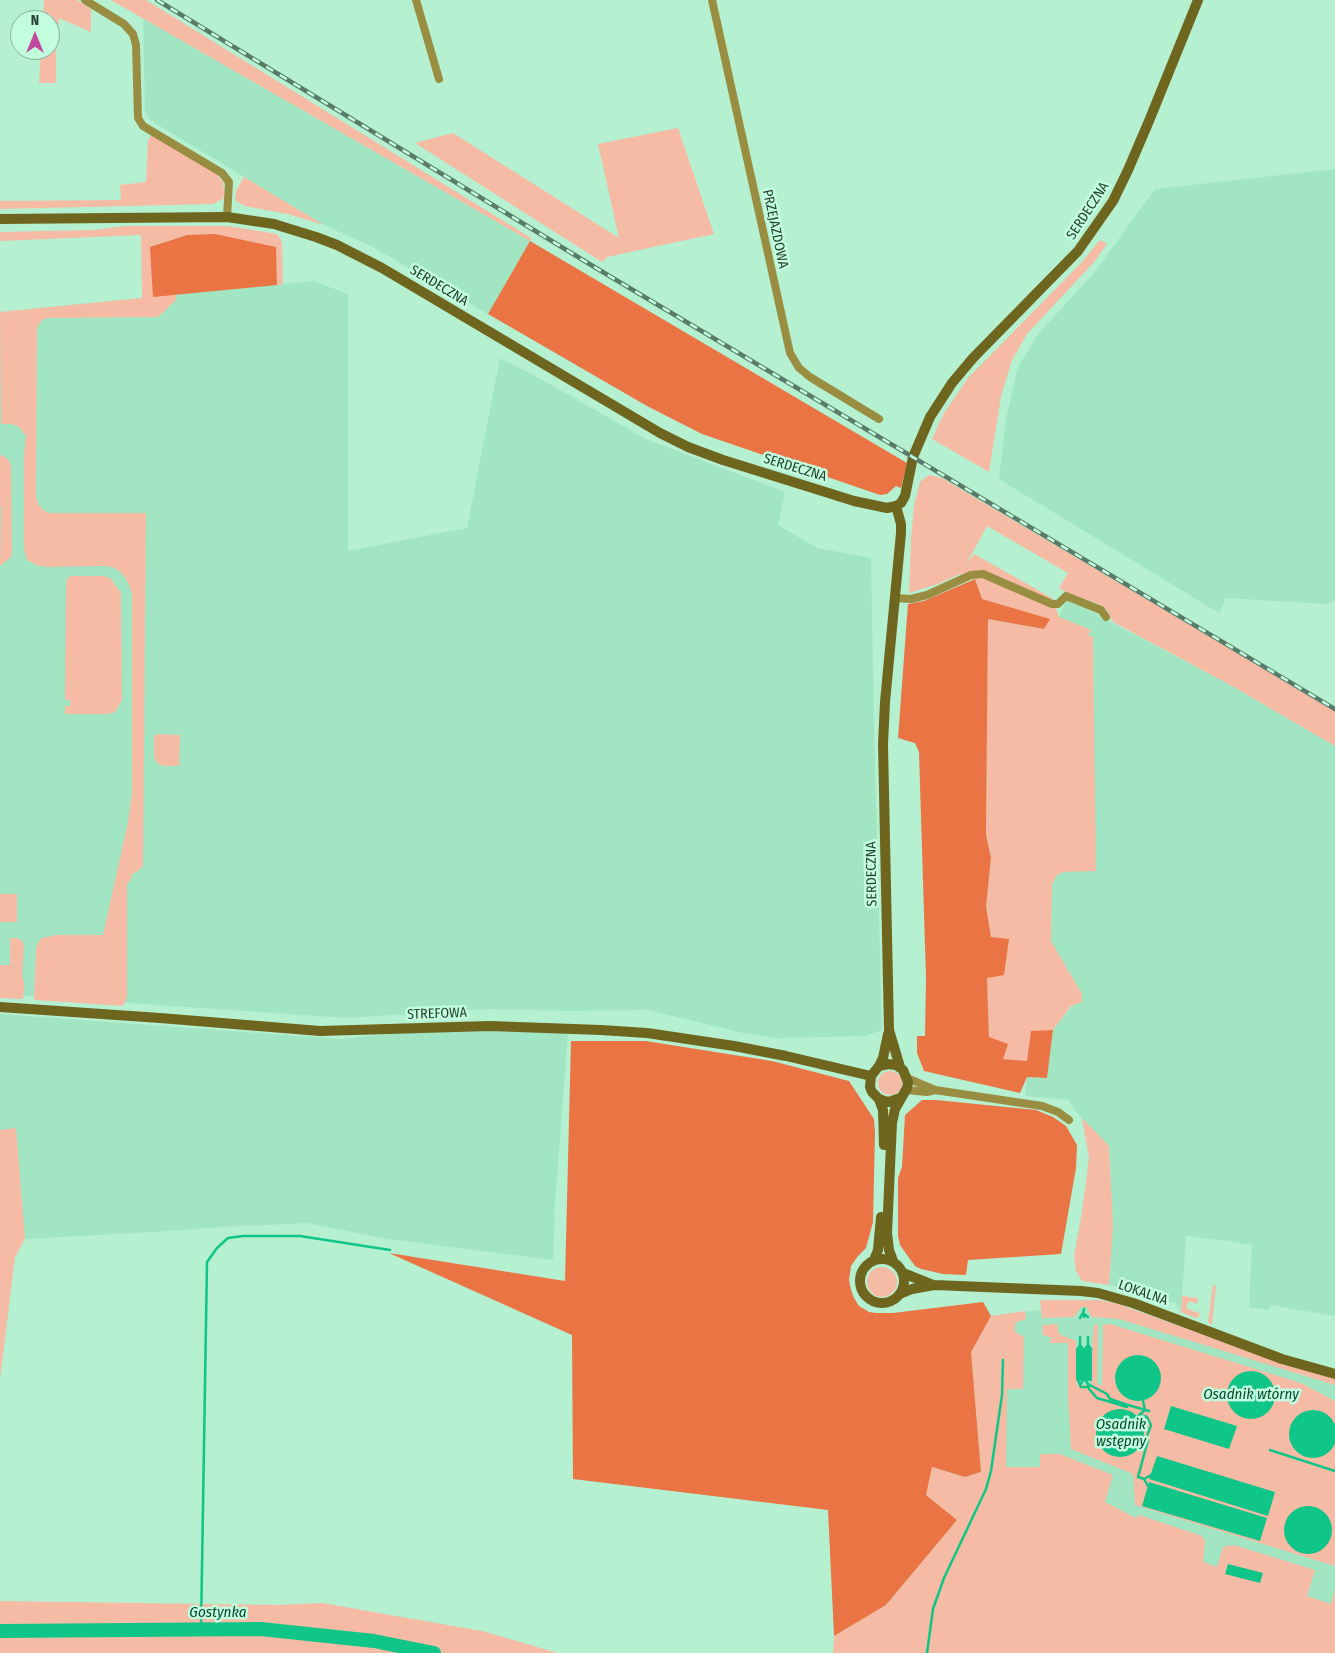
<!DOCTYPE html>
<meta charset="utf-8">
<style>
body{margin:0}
#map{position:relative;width:1335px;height:1653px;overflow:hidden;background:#b5f0d1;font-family:"Fira Sans Condensed",sans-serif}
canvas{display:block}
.north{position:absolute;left:10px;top:10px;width:50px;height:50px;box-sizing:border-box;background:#c2fdde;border:1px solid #84b19a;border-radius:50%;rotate:0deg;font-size:14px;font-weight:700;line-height:20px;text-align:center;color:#284033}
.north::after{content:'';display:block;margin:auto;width:18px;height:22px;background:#c2499d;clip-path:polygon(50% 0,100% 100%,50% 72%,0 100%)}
</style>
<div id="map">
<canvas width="1335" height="1653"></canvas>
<div class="north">N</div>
</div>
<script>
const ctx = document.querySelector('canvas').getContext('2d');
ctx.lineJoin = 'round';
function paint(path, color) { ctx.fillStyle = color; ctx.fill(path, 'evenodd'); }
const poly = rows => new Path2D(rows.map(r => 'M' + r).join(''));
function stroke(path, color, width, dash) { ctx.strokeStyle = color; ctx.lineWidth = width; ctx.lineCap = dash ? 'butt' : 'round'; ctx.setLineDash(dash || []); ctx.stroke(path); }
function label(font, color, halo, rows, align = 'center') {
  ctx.font = font + ' "Fira Sans Condensed",sans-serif'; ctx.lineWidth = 5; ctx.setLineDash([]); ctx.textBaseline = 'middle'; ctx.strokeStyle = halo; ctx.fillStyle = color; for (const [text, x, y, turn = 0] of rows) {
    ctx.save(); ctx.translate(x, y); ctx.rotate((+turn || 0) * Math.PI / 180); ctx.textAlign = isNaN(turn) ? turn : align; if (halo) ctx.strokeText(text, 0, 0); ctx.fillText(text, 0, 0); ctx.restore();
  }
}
paint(poly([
 [143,18,530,241,488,314,371,246,324,225,150,120,145,112],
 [1335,169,1335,600,1326,604,1226,598,1219,613,999,479,1006,418,1018,367,1039,333,1094,273,1155,189],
 [313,281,348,294,348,551,467,528,500,358,546,382,646,439,785,492,778,525,817,548,871,558,874,726,882,1030,865,1036,774,1038,743,1033,648,1010,571,1011,489,1009,346,1018,0,994,0,312],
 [1067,599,1098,612,1097,615,1232,686,1335,746,1335,1316,1270,1305,1269,1310,1249,1307,1252,1245,1221,1240,1186,1236,1181,1312,1177,1308,1176,1303,1160,1300,1109,1285,1113,1226,1109,1146,1076,1112,1069,1100,1025,1096,1027,1077,1047,1078,1053,1030,1082,994,1051,941,1052,884,1057,875,1063,872,1096,870,1088,635,1090,630,1059,617],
 [0,1014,340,1039,419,1031,497,1030,568,1032,555,1202,553,1260,388,1239,308,1223,222,1227,153,1232,25,1239,16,1129,0,1130],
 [1103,1302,1290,1366,1335,1379,1335,1605,1278,1613,981,1472,991,1316]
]), '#a1e5c2');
paint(poly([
 [44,0,77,0,91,9,91,32,59,18,56,51,56,83,39,83,41,50,50,50,50,20,43,20],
 [111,0,146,0,531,238,530,241],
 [678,128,714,234,607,257,602,262,415,143,453,133,619,238,598,144],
 [152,134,215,172,223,182,224,193,223,199,213,204,0,209,0,201,121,200,120,185,146,182,148,140],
 [244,177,324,225,288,214,244,206,235,200,236,191],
 [124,226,229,226,277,234,280,238,282,243,283,284,277,285,276,247,187,235,150,247,176,295,176,300,158,317,48,318,42,320,37,328,36,497,38,504,43,510,49,513,146,513,143,865,141,869,131,875,132,877,127,885,127,998,123,1006,35,1000,34,998,36,948,39,941,42,938,56,935,103,935,128,822,132,793,132,593,129,585,125,577,119,571,112,567,103,566,48,567,39,566,27,560,24,547,24,454,26,436,19,427,12,424,1,424,0,312,142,298,141,235,0,241,0,232,93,230],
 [1099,241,1102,241,1107,244,1094,262,1027,334,1012,360,1001,396,989,472,932,439,944,413,968,378,1082,262],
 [0,455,8,459,11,465,12,551,11,557,0,566,1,507,0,506],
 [929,475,942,478,1335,711,1335,746,1232,686,1113,622,1107,610,1099,604,1067,593,1059,588,1068,573,987,526,965,566,974,554,1052,598,1059,617,1091,630,1088,635,1093,637,1096,871,1063,872,1057,875,1052,884,1051,941,1082,994,1082,1002,1071,1006,1053,1030,1031,1032,1028,1061,1003,1059,989,1037,987,978,1008,939,991,937,986,907,991,859,986,835,988,619,1043,629,982,599,975,579,960,574,938,584,909,593,911,539,914,505,920,482],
 [71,576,104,576,111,579,121,593,122,700,115,712,108,714,65,714,65,706,70,706,70,700,65,700,66,583,67,579],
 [157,734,180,735,179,766,164,766,158,764,154,758,154,736],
 [0,894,17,894,17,922,0,922],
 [11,938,18,938,22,941,24,946,22,976,24,982,24,990,23,998,21,999,0,998,0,965,10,965,10,940],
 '878 1083a12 12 0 1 1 24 0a12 12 0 1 1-24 0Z',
 [1082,1118,1109,1146,1113,1226,1109,1285,1082,1281,1076,1271,1074,1256,1082,1212,1089,1158],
 [16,1128,25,1239,15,1257,0,1379,0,1130],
 '867 1282a15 15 0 1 1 30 0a15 15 0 1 1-30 0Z',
 [1213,1285,1216,1285,1212,1325,1208,1322],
 [1182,1296,1198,1298,1197,1304,1189,1301,1186,1308,1198,1313,1199,1310,1199,1317,1195,1318,1181,1312],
 [1040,1300,1100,1300,1118,1304,1290,1366,1335,1379,1335,1385,1119,1319,1091,1317,1087,1307,1081,1307,1074,1317,1042,1318],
 [1025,1311,1026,1319,1015,1323,1015,1332,1024,1337,1023,1389,1007,1389,1006,1467,1040,1467,1040,1454,1060,1454,1113,1475,1105,1502,1136,1518,1139,1515,1202,1536,1205,1541,1203,1562,1217,1567,1223,1547,1234,1545,1315,1570,1307,1596,1331,1604,1335,1590,1335,1653,833,1653,834,1636,886,1605,957,1520,926,1495,932,1467,965,1477,981,1472,971,1352,991,1316],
 [1057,1324,1059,1334,1076,1341,1077,1385,1092,1385,1092,1349,1094,1325,1098,1324,1097,1383,1102,1386,1103,1325,1110,1324,1301,1383,1335,1401,1335,1566,1135,1505,1133,1474,1071,1449,1068,1395,1068,1343,1049,1343,1052,1338,1043,1335,1042,1325],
 [0,1601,278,1605,322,1603,482,1631,558,1653,0,1653]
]), '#f5bba5');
paint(poly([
 [215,234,276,247,277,285,153,297,150,247,187,235],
 [530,241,907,463,901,488,896,486,887,494,880,495,702,434,647,406,488,314],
 [975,579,982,599,1050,619,1044,629,988,619,986,835,991,858,986,907,991,937,1009,939,1004,975,987,978,989,1037,1008,1044,1003,1059,1027,1061,1031,1031,1053,1030,1047,1078,1027,1077,1020,1093,924,1071,917,1053,917,1036,925,1036,926,978,919,752,915,743,898,738,908,604,924,601],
 [571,1041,646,1041,772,1061,849,1081,874,1119,875,1132,873,1222,866,1248,858,1256,851,1266,849,1280,851,1290,854,1298,859,1306,869,1312,876,1313,893,1313,983,1302,991,1316,971,1352,981,1472,965,1477,932,1467,926,1495,957,1520,886,1605,834,1636,828,1510,573,1479,572,1335,389,1253,565,1281],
 [922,1100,936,1100,1036,1110,1053,1117,1066,1126,1077,1145,1076,1168,1061,1254,968,1260,966,1275,943,1274,921,1269,915,1266,900,1245,898,1236,898,1178,902,1167,905,1115]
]), '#ea7444');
paint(poly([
 [1092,1349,1092,1381,1076,1380,1076,1350],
 '1115 1378a23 23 0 1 1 46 0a23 23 0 1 1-46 0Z',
 '1227 1395a24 24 0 1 1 48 0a24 24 0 1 1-48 0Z',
 [1171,1406,1237,1426,1229,1449,1164,1429],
 '1096 1433a24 24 0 1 1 48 0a24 24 0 1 1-48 0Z',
 '1289 1434a24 24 0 1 1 48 0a24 24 0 1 1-48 0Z',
 [1157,1456,1275,1492,1268,1516,1149,1479],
 [1149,1482,1267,1518,1260,1541,1142,1506],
 '1284 1530a24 24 0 1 1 48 0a24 24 0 1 1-48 0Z',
 [1228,1564,1263,1573,1260,1583,1225,1574]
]), '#0fc587');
stroke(poly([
 [1084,1317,1083,1313,1088,1317],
 [1080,1318,1083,1313,1084,1309],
 [1080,1337,1080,1349],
 [1085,1349,1088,1345,1091,1349],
 [1088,1349,1088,1337],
 [1077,1350,1080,1345,1083,1349],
 [1078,1380,1081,1387,1089,1387],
 [1086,1381,1088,1384,1089,1389,1097,1398,1127,1407,1128,1405,1110,1399,1107,1394,1088,1384],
 [1080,1385,1083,1380],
 [1128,1405,1149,1411],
 [1140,1415,1147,1417,1151,1425,1147,1436,1148,1440,1138,1477,1144,1479,1151,1475],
 [1137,1417,1145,1410,1143,1401],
 [1270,1450,1335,1471],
 [1144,1479,1148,1486],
 [201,1629,207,1262,217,1248,228,1238,243,1236,300,1236,390,1250],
 [927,1653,933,1609,944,1578,986,1489,991,1471,1002,1395,1003,1360]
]), '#0fc587', 2.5);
stroke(poly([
 [0,1631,261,1629,374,1641,434,1653]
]), '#0fc587', 14);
stroke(poly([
 [85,0,124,24,133,34,136,45,138,118,143,126,222,173,229,182,227,217],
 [416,0,439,79],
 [712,0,790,353,799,368,810,377,879,419],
 [895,598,911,599,927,595,971,575,983,574,1052,604,1058,604,1066,596,1101,610,1106,617],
 [907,1078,935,1090,1042,1106,1058,1112,1069,1120],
 [906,1090,927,1092,935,1090]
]), '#988d41', 8);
stroke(poly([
 [0,219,227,217,274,224,316,237,337,245,382,268,660,433,688,447,723,460,854,501,887,508,896,506,901,503,905,496,913,457,930,417,952,383,973,358,1078,251,1113,201,1128,170,1149,121,1198,0],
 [896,506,901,524,901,533,885,702,883,744,889,1030,900,1067],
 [0,1007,160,1018,320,1031,490,1026,601,1030,647,1033,734,1046,786,1056,871,1076],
 [879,1066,883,1058,888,1034],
 [879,1099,883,1110,884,1145],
 '860 1281a22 22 0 1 1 44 0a22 22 0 1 1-44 0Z',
 [874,1260,878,1250,881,1217],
 [893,1261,889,1250,887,1233,892,1123,895,1109,907,1088,908,1082,903,1070,896,1065,888,1064,879,1066,871,1076,870,1087,872,1092,879,1099,884,1101,889,1102,900,1098],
 [903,1273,933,1285],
 [900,1294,912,1289,934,1285,1081,1291,1098,1293,1133,1303,1282,1359,1335,1374]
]), '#6e651f', 10);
const rail = poly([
 [157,0,596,268,1335,709]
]);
stroke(rail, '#587c69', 4.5);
stroke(rail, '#c2fdde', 2.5, [8]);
label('14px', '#284033', '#c2fdde', [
 ["SERDECZNA",1088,211,-57],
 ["PRZEJAZDOWA",775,229,78],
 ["SERDECZNA",439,286,31],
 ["SERDECZNA",795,468,17],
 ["SERDECZNA",872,874,-91],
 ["STREFOWA",437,1014,-2],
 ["LOKALNA",1143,1293,19]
]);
label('italic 15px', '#074930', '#c2fdde', [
 ["Osadnik wtórny",1251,1395],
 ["Osadnik",1121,1425],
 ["wstępny",1121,1442],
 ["Gostynka",218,1613]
]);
</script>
